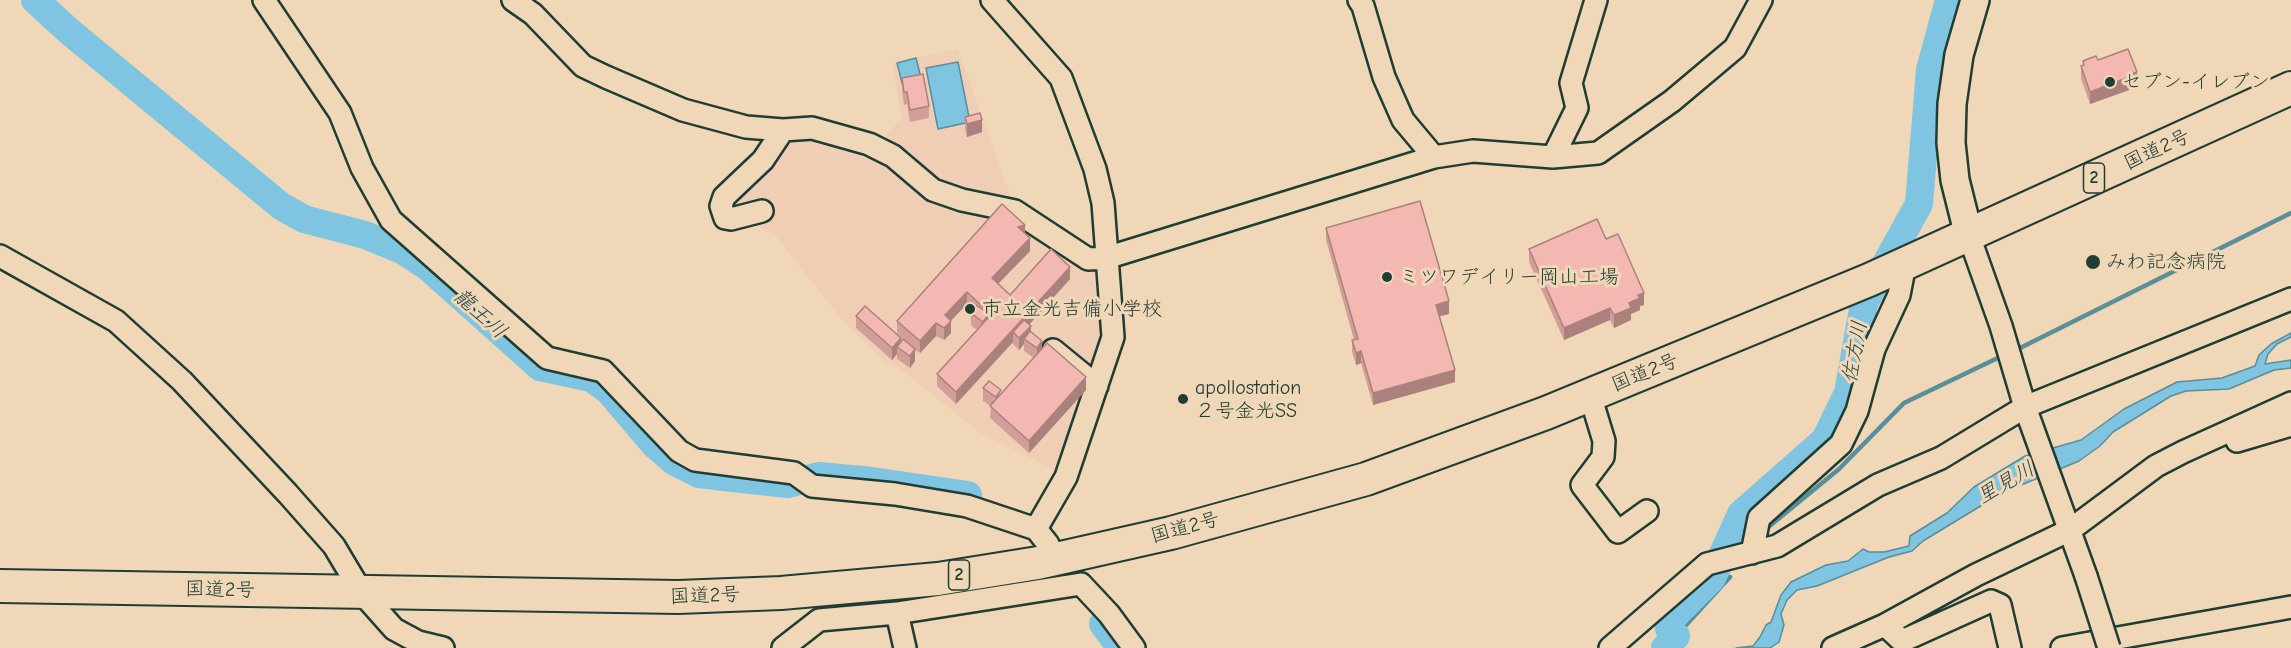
<!DOCTYPE html>
<meta charset="utf-8">
<style>
body{margin:0}
canvas{display:block;background:#efd7b7}
</style>
<canvas width="2291" height="648"></canvas>
<script>
const ctx = document.querySelector('canvas').getContext('2d');
ctx.lineJoin = 'round';
function paint(path, color) { ctx.fillStyle = color; ctx.fill(path, 'evenodd'); }
const poly = rows => new Path2D(rows.map(r => 'M' + r).join(''));
function stroke(path, color, width, dash) { ctx.strokeStyle = color; ctx.lineWidth = width; ctx.lineCap = dash ? 'butt' : 'round'; ctx.setLineDash(dash || []); ctx.stroke(path); }
function label(font, color, halo, rows, align = 'center') {
  ctx.font = font + ' "Comic Neue","Klee One",sans-serif'; ctx.lineWidth = 6; ctx.setLineDash([]); ctx.textBaseline = 'middle'; ctx.strokeStyle = halo; ctx.fillStyle = color; for (const [text, x, y, turn = 0] of rows) {
    ctx.save(); ctx.translate(x, y); ctx.rotate((+turn || 0) * Math.PI / 180); ctx.textAlign = isNaN(turn) ? turn : align; if (halo) ctx.strokeText(text, 0, 0); ctx.fillText(text, 0, 0); ctx.restore();
  }
}
paint(poly([
 [958,49,1014,205,945,188,881,140,902,118,892,63],
 [810,134,834,138,994,211,1091,266,1100,277,1106,335,1061,473,980,433,899,368,885,362,845,323,775,235,728,211,739,192,784,142]
]), '#f0ceb6');
const water = poly([
 [916,58,922,82,903,87,897,63,916,58],
 [958,62,970,122,938,129,926,68,958,62],
 [2291,333,2291,337,2277,344,2268,354,2265,364,2291,360,2291,368,2274,370,2229,389,2186,391,2171,396,2113,432,2100,446,2079,461,2002,493,1923,541,1912,551,1889,557,1817,586,1797,590,1787,600,1781,614,1784,625,1779,642,1770,648,1736,648,1753,646,1760,637,1766,625,1771,622,1781,595,1791,582,1826,565,1848,561,1863,549,1869,552,1884,552,1909,546,1910,536,1947,513,1974,487,2025,456,2081,440,2124,409,2177,382,2222,378,2255,366,2259,355,2271,344,2291,333]
]);
paint(water, '#7fc4e0');
stroke(water, '#598e9b', 1.5);
stroke(poly([
 [2014,351,2291,213],
 [1766,529,1839,469,1904,403,2004,355],
 [1676,636,1730,577]
]), '#598e9b', 4.5);
stroke(poly([
 [35,0,70,32,281,206,304,219,365,235,402,250,428,267,540,367,591,378,609,391,654,444,675,462,699,474,733,478,788,484,819,476,872,481,968,495],
 [1103,624,1121,648],
 [1665,648,1676,636,1669,628,1672,618,1712,578,1741,514,1825,440,1848,393,1864,303,1919,204,1930,70,1949,0]
]), '#7fc4e0', 28);
const minor = poly([
 [264,0,340,113,362,168,391,220,547,358,603,371,679,451,695,460,794,473,812,486,895,494,967,506,1036,529,1048,544],
 [513,0,533,14,583,66,606,77,683,110,746,127,783,130,812,128,869,144,893,156,933,190,962,200,1015,211,1088,259,1106,258,1434,157,1473,151,1553,157,1598,153,1672,101,1735,48,1761,0],
 [992,0,1061,78,1095,169,1103,203,1113,337,1066,477,1036,529],
 [1359,0,1363,6,1384,77,1403,120,1434,157],
 [1553,157,1577,108,1571,83,1596,0],
 [762,211,731,219,725,218,721,206,724,197,763,160,783,130],
 [1969,236,2001,326,2025,407,2086,576],
 [0,256,116,321,182,381,288,494,334,546,362,593,394,629,418,642,443,648],
 [1053,350,1097,386],
 [1590,395,1604,441,1603,457,1582,485,1618,532,1647,511],
 [2237,441,2291,425],
 [1752,553,1759,518,1841,444,1857,411,1874,349,1899,295,1905,264],
 [897,613,905,648],
 [1885,625,1902,641,1991,601,2000,605,2010,648],
 [783,648,819,620,897,613,1081,584,1109,614,1134,648],
 [1610,648,1707,564,1777,546,1878,485,1941,458,2025,407,2291,299],
 [1833,648,1885,625,1976,575,2070,530,2156,466,2183,452,2291,403],
 [2062,648,2291,607]
]);
const major = poly([
 [1969,236,1955,180,1951,143,1952,104,1959,55,1975,0]
]);
const highway = poly([
 [0,586,678,597,781,593,938,579,1038,563,1171,533,1366,479,1546,413,1869,280,2291,88]
]);
stroke(minor, '#1f3d34', 26);
stroke(major, '#1f3d34', 32);
stroke(highway, '#1f3d34', 36);
stroke(minor, '#efd7b7', 21);
stroke(major, '#efd7b7', 27);
stroke(highway, '#efd7b7', 32);
const minorBridge = poly([
 [2086,576,2109,648]
]);
stroke(minorBridge, '#1f3d34', 26, []);
stroke(minorBridge, '#efd7b7', 21);
paint(poly([
 [2098,60,2137,84,2129,87,2129,90,2090,104,2081,79,2081,66,2083,66,2083,61],
 [902,78,929,106,929,118,910,122,907,104,904,105,902,90],
 [965,117,982,132,967,137,965,130],
 [1326,228,1449,314,1440,316,1455,382,1373,405,1361,363,1356,365,1352,352,1352,340,1354,340,1326,240],
 [1025,233,1030,251,998,284,1010,295,1070,279,1029,324,1031,332,1042,348,1086,390,1029,453,990,418,991,406,983,401,983,388,1001,394,1034,358,1024,351,1024,344,1019,350,1013,344,1013,342,956,404,937,386,937,374,977,330,971,325,971,313,973,310,967,304,951,320,951,333,944,340,936,336,920,353,915,350,915,361,910,368,897,359,897,354,892,360,856,328,856,316,901,342,909,344,897,333,897,321],
 [1606,239,1644,305,1640,306,1640,310,1631,314,1631,320,1614,328,1610,320,1564,340,1529,262,1529,249]
]), '#d29e99');
paint(poly([
 [2137,72,2137,84,2129,87,2129,90,2090,104,2090,92],
 [982,120,982,132,967,137,967,124],
 [1025,225,1025,237,1018,227],
 [1030,238,1030,251,992,290,992,278],
 [1070,267,1070,279,1018,337,1013,332,1013,342,956,404,956,392],
 [967,292,967,304,945,327,945,315],
 [1644,293,1644,305,1640,306,1640,310,1631,314,1631,320,1614,328,1614,315,1638,295],
 [1449,301,1449,314,1436,317,1436,305],
 [1610,308,1610,320,1564,340,1564,328],
 [951,321,951,333,944,340,944,328],
 [936,323,936,336,920,353,920,341],
 [1031,326,1031,338,1024,339,1024,344,1019,350,1019,338],
 [901,338,901,350,897,347,897,354,892,360,892,348],
 [1042,341,1042,353,1037,360,1037,348],
 [915,349,915,361,910,368,910,356],
 [1361,351,1361,363,1356,365,1356,353],
 [1455,370,1455,382,1373,405,1373,393],
 [1086,377,1086,390,1029,453,1029,441]
]), '#ab817d');
const building = poly([
 [2128,49,2137,72,2128,75,2129,77,2090,92,2081,66,2084,65,2083,61,2096,56,2098,60,2128,49],
 [923,74,929,106,910,110,907,92,904,92,902,78,923,74],
 [980,113,982,120,967,124,965,117,980,113],
 [1420,201,1449,301,1436,305,1455,370,1373,393,1361,351,1356,353,1352,340,1358,339,1326,228,1420,201],
 [1002,204,1025,225,1018,227,1030,238,992,278,1010,295,1051,249,1070,267,956,392,937,374,998,307,990,314,967,292,945,315,951,321,944,328,936,323,920,341,897,321,1002,204],
 [1597,219,1606,239,1618,234,1644,293,1638,295,1640,298,1629,303,1631,308,1614,315,1610,308,1564,328,1529,249,1597,219],
 [976,305,989,314,983,322,971,313,976,305],
 [865,306,901,338,892,348,856,316,865,306],
 [1024,320,1031,326,1019,338,1013,332,1024,320],
 [1030,331,1042,341,1037,348,1024,339,1030,331],
 [903,339,915,349,910,356,897,347,903,339],
 [1047,343,1086,377,1029,441,990,406,1047,343],
 [989,381,1001,390,996,397,983,388,989,381]
]);
paint(building, '#f4b8b2');
stroke(building, '#ab817d', 1.5);
for (const [x, y, r, color] of [
 [2110,82,6,"#1f3d34"],
 [2093,262,8,"#1f3d34"],
 [1387,277,6,"#1f3d34"],
 [970,309,6,"#1f3d34"],
 [1183,399,6,"#1f3d34"]
]) { const dot = new Path2D(); dot.arc(x, y, r, 0, 2 * Math.PI); ctx.fillStyle = color; ctx.fill(dot); stroke(dot, '#efd7b7', 2); }
for (const [x, y, w] of [
 [2094,178,21],
 [959,575,21]
]) { const box = new Path2D(); box.roundRect(x - w / 2, y - 15, w, 30, 4.5); ctx.fillStyle = '#efd7b7'; ctx.fill(box); stroke(box, '#1f3d34', 1.5); }
label('bold 18px', '#1f3d34', null, [
 ["2",2094,178],
 ["2",959,575]
]);
label('20px', '#1f3d34', '#efd7b7', [
 ["セブン-イレブン",2122,82],
 ["みわ記念病院",2106,262],
 ["ミツワデイリー岡山工場",1399,277],
 ["市立金光吉備小学校",982,309],
 ["apollostation",1195,388],
 ["２号金光SS",1195,411]
], 'left');
label('20px', '#1f3d34', '#efd7b7', [
 ["国道2号",2157,150,-25],
 ["国道2号",1645,373,-22],
 ["国道2号",1185,528,-15],
 ["国道2号",220,590,1],
 ["国道2号",705,596,-2]
]);
label('italic 21px', '#294a45', '#efd7b7', [
 ["龍王川",480,314,42],
 ["佐方川",1855,352,-80],
 ["里見川",2006,483,-30]
]);
</script>
